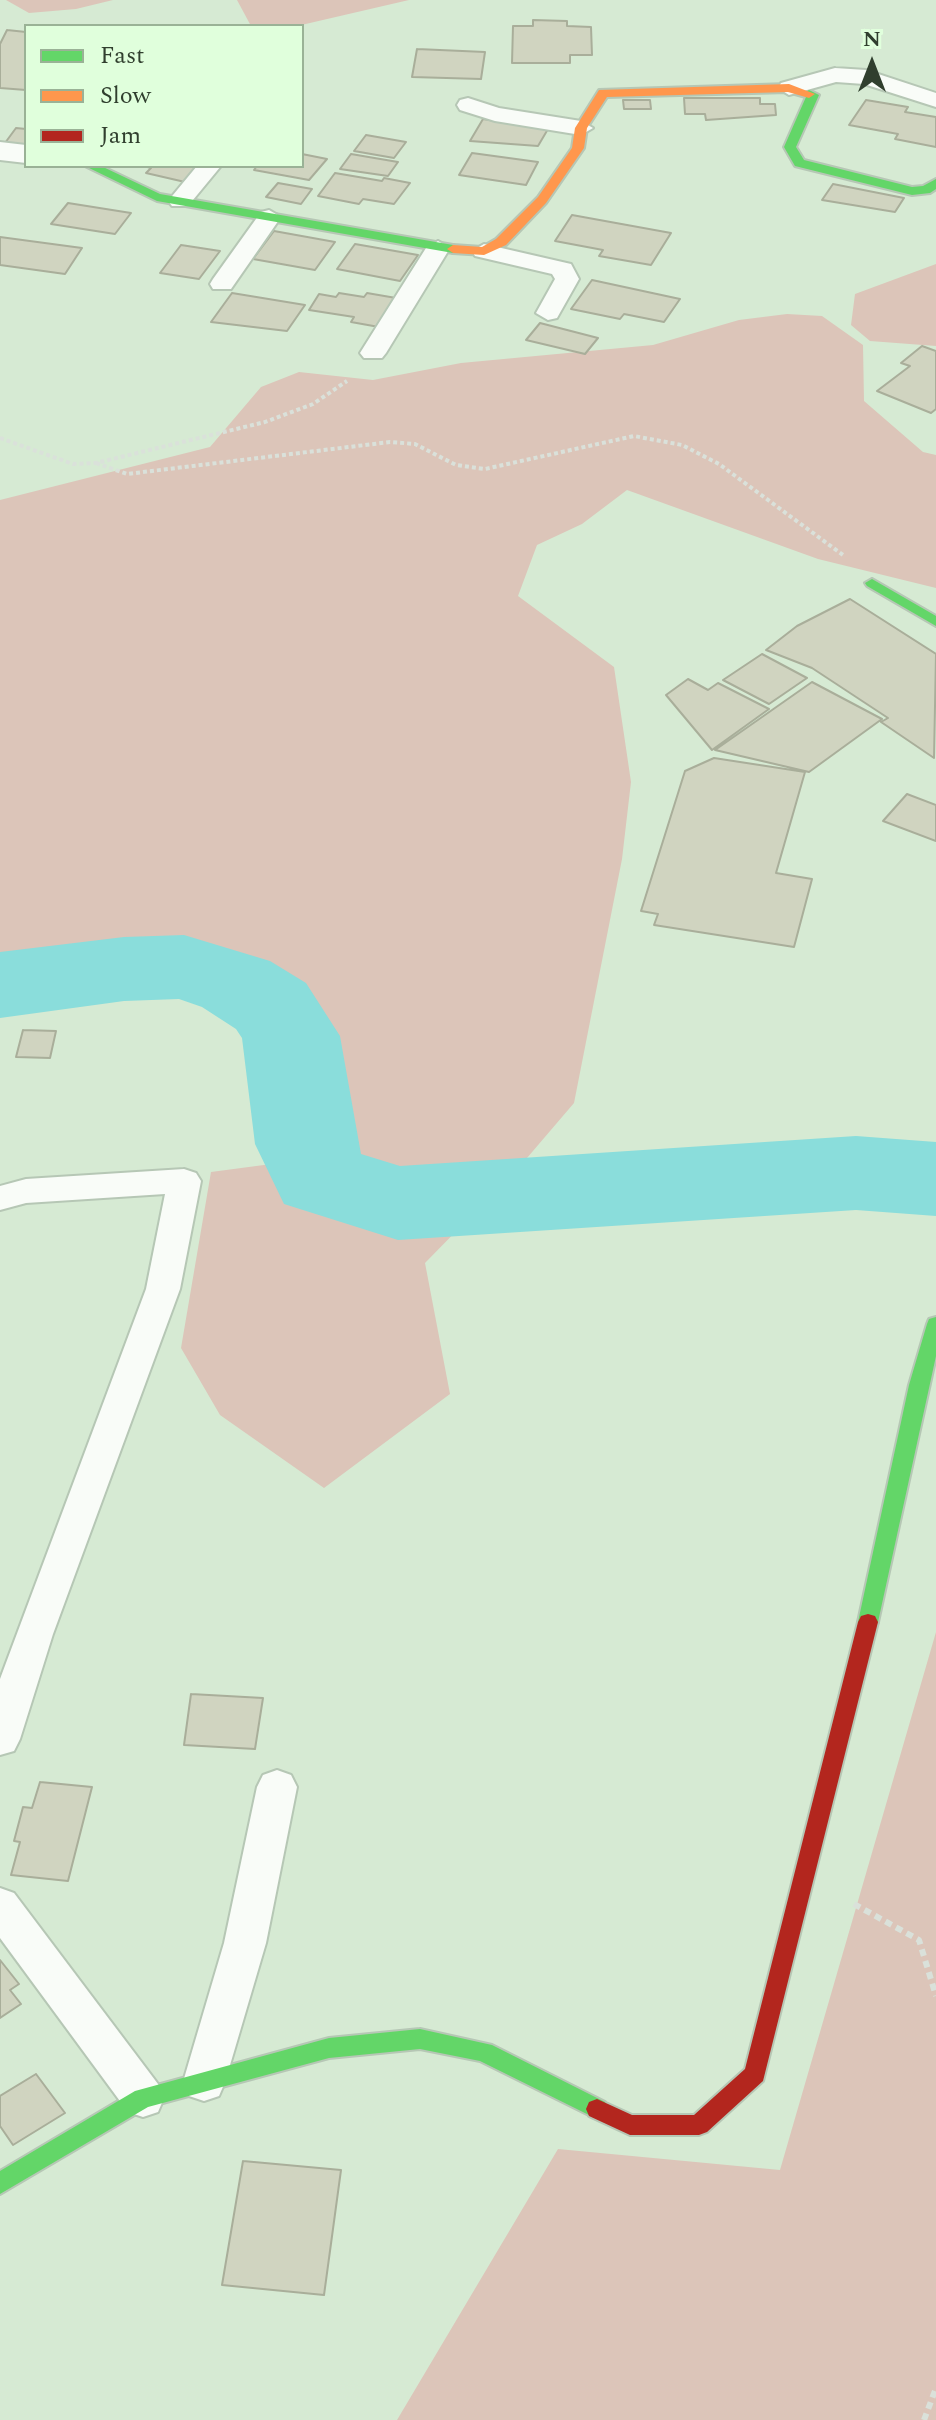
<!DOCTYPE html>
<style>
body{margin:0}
#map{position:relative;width:936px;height:2420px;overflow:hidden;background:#d6ead3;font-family:Spectral,serif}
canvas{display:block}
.legend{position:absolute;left:24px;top:24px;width:280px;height:144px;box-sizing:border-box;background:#e0ffdc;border:2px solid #9ab296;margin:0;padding:10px 14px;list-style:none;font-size:24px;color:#303f2e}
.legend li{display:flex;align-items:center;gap:16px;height:40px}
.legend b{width:40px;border:2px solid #9ab296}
.north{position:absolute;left:832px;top:24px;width:80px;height:80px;-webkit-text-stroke:6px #e0ffdc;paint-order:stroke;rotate:0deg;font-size:22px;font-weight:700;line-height:32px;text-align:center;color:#303f2e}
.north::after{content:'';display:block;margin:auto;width:28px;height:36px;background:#303f2e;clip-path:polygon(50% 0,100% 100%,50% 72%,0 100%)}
</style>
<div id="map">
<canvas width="936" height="2420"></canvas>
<ul class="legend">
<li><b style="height:10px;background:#63d668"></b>Fast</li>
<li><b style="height:10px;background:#ff974d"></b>Slow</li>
<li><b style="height:10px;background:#b3261e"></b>Jam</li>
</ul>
<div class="north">N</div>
</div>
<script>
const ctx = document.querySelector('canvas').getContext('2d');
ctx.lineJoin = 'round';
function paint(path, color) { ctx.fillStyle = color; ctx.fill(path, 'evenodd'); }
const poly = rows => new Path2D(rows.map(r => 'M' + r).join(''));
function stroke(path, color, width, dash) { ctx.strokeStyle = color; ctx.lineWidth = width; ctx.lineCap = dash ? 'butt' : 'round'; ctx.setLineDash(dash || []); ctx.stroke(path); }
paint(poly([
 [6,0,113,0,76,9,29,13],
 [237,0,409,0,297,26,251,26],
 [936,264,936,346,870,341,851,325,855,294],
 [787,314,822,316,863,345,864,401,923,452,936,455,936,588,818,559,627,490,582,524,537,545,518,596,614,667,631,782,622,859,574,1103,521,1165,425,1263,450,1394,324,1488,220,1415,181,1348,211,1172,294,1161,320,1080,300,1013,275,984,218,963,143,960,105,947,0,965,0,500,210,447,261,387,299,372,373,380,461,363,653,345,739,320],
 [936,1632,936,2420,397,2420,558,2149,780,2170]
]), '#dcc5b9');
paint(poly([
 [184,935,270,961,306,983,340,1036,361,1154,400,1166,856,1136,936,1142,936,1216,856,1210,398,1240,284,1204,255,1144,242,1038,236,1029,202,1007,179,999,124,1001,0,1018,0,952,124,937,184,935]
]), '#8adddb');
const building = poly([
 [533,20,567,21,567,26,591,27,592,55,570,55,570,63,512,63,513,26,533,26,533,20],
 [7,30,26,32,26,90,0,88,0,44,7,30],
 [417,49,485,52,481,79,412,77,417,49],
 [684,98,760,98,760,104,775,104,776,115,706,120,705,114,685,114,684,98],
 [623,100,650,100,651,109,624,109,623,100],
 [866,100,908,107,905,112,936,117,936,147,895,139,898,134,849,125,866,100],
 [483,119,548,129,538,146,470,141,483,119],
 [16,128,26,129,26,145,5,143,16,128],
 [366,135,406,142,394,158,354,151,366,135],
 [472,153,538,162,526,185,459,175,472,153],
 [302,154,327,159,309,180,254,170,257,166,302,166,302,154],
 [351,154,398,162,388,176,340,169,351,154],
 [144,166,199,166,185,182,146,173,151,168,144,166],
 [335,173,382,181,384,178,410,183,394,204,363,199,359,204,318,196,335,173],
 [278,183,312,189,301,204,266,197,278,183],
 [833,184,904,198,895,212,822,200,833,184],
 [68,203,131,213,115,234,51,224,68,203],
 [572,215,671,233,651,265,599,256,603,250,555,241,572,215],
 [274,231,335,242,315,270,253,259,274,231],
 [0,237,82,248,65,274,0,265,0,237],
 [355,244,418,255,400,281,337,269,355,244],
 [181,245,220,251,199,279,160,273,181,245],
 [592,280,680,299,664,322,624,314,620,319,571,309,592,280],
 [232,293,305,305,287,331,211,322,232,293],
 [339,293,364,297,367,293,396,298,379,327,351,322,354,317,309,310,319,294,336,297,339,293],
 [540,323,598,338,585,354,526,340,540,323],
 [922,346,936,351,936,409,931,413,877,391,910,366,901,363,922,346],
 [850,599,936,654,934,758,881,722,888,718,812,668,766,650,797,626,850,599],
 [762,654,807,678,769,704,723,680,762,654],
 [688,679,708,690,718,683,769,709,712,750,666,695,688,679],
 [812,682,882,719,809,772,715,750,812,682],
 [714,758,805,772,776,873,812,879,794,947,654,925,658,914,641,911,685,771,714,758],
 [907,794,936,805,936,841,883,821,907,794],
 [23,1030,56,1031,50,1058,16,1057,23,1030],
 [191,1694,263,1698,255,1749,184,1745,191,1694],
 [40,1782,92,1787,68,1881,11,1875,20,1842,14,1841,23,1807,32,1808,40,1782],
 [0,1960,19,1984,10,1990,21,2004,0,2018,0,1960],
 [36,2074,65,2113,13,2145,0,2126,0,2096,36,2074],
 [243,2161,341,2170,324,2295,222,2285,243,2161]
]);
paint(building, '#d0d4c0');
stroke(building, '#a9ae9a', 2);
const lane = poly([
 [835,68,866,70,936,93,936,107,864,84,836,82,789,95,778,88,781,83,835,68],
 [468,98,499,108,581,121,593,128,581,135,495,121,460,110,457,105,460,100,468,98],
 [197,166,221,166,188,206,172,206,168,201,197,166],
 [269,210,281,217,231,289,213,289,210,284,213,279,261,212,269,210],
 [438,241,450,248,386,353,382,358,364,358,360,353,426,248,438,241],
 [484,244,571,264,579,279,557,318,548,320,536,313,555,279,552,274,475,256,472,251,484,244],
 [184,1169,196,1173,201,1181,180,1289,53,1634,20,1739,14,1751,0,1755,0,1679,146,1289,165,1194,26,1203,0,1210,0,1186,26,1179,184,1169],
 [277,1770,291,1775,297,1787,266,1943,225,2082,219,2096,204,2101,189,2096,183,2082,224,1943,257,1787,263,1775,277,1770],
 [0,1888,14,1893,158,2084,164,2098,158,2112,143,2117,128,2112,0,1938,0,1888]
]);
const street = poly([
 [0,142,26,145,26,163,0,160,0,142]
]);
const fast = poly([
 [809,90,819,95,796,147,804,160,912,187,923,186,936,179,936,189,930,193,912,195,795,166,784,147,806,97,803,94,809,90],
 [85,166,101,166,160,194,453,245,459,249,453,253,157,201,85,166],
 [872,579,936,616,936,626,867,586,865,583,872,579],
 [936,1317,936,1356,878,1622,875,1628,868,1630,861,1628,858,1622,909,1385,927,1324,929,1319,936,1317],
 [420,2029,492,2045,605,2102,608,2109,605,2116,597,2119,480,2061,420,2049,329,2058,148,2107,0,2194,0,2171,135,2091,329,2038,420,2029]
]);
const slow = poly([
 [789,84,815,94,809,98,788,92,607,97,587,128,584,148,546,203,506,245,484,255,453,253,447,249,453,245,482,247,496,239,538,197,572,148,575,128,599,90,789,84]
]);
const jam = poly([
 [868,1614,875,1616,878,1622,763,2081,707,2132,699,2135,630,2135,589,2116,586,2109,589,2102,597,2099,632,2115,694,2115,745,2069,858,1622,861,1616,868,1614]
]);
stroke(lane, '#b6c7b5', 4);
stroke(street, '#b6c7b5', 4);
stroke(fast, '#b6c7b5', 4);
stroke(slow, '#b6c7b5', 4);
stroke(jam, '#b6c7b5', 4);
stroke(poly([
 [0,438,73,464,96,463,265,422,313,404,347,381],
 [96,463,127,474,390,442,415,444,456,465,485,469,634,436,682,445,719,464,843,555]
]), '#dae1da', 4, [4, 3]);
stroke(poly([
 [854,1904,919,1940,936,1996],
 [924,2420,936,2388]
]), '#dae1da', 6, [7, 5]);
paint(lane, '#f9fcf8');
paint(street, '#f9fcf8');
paint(fast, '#63d668');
paint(slow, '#ff974d');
paint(jam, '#b3261e');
</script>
